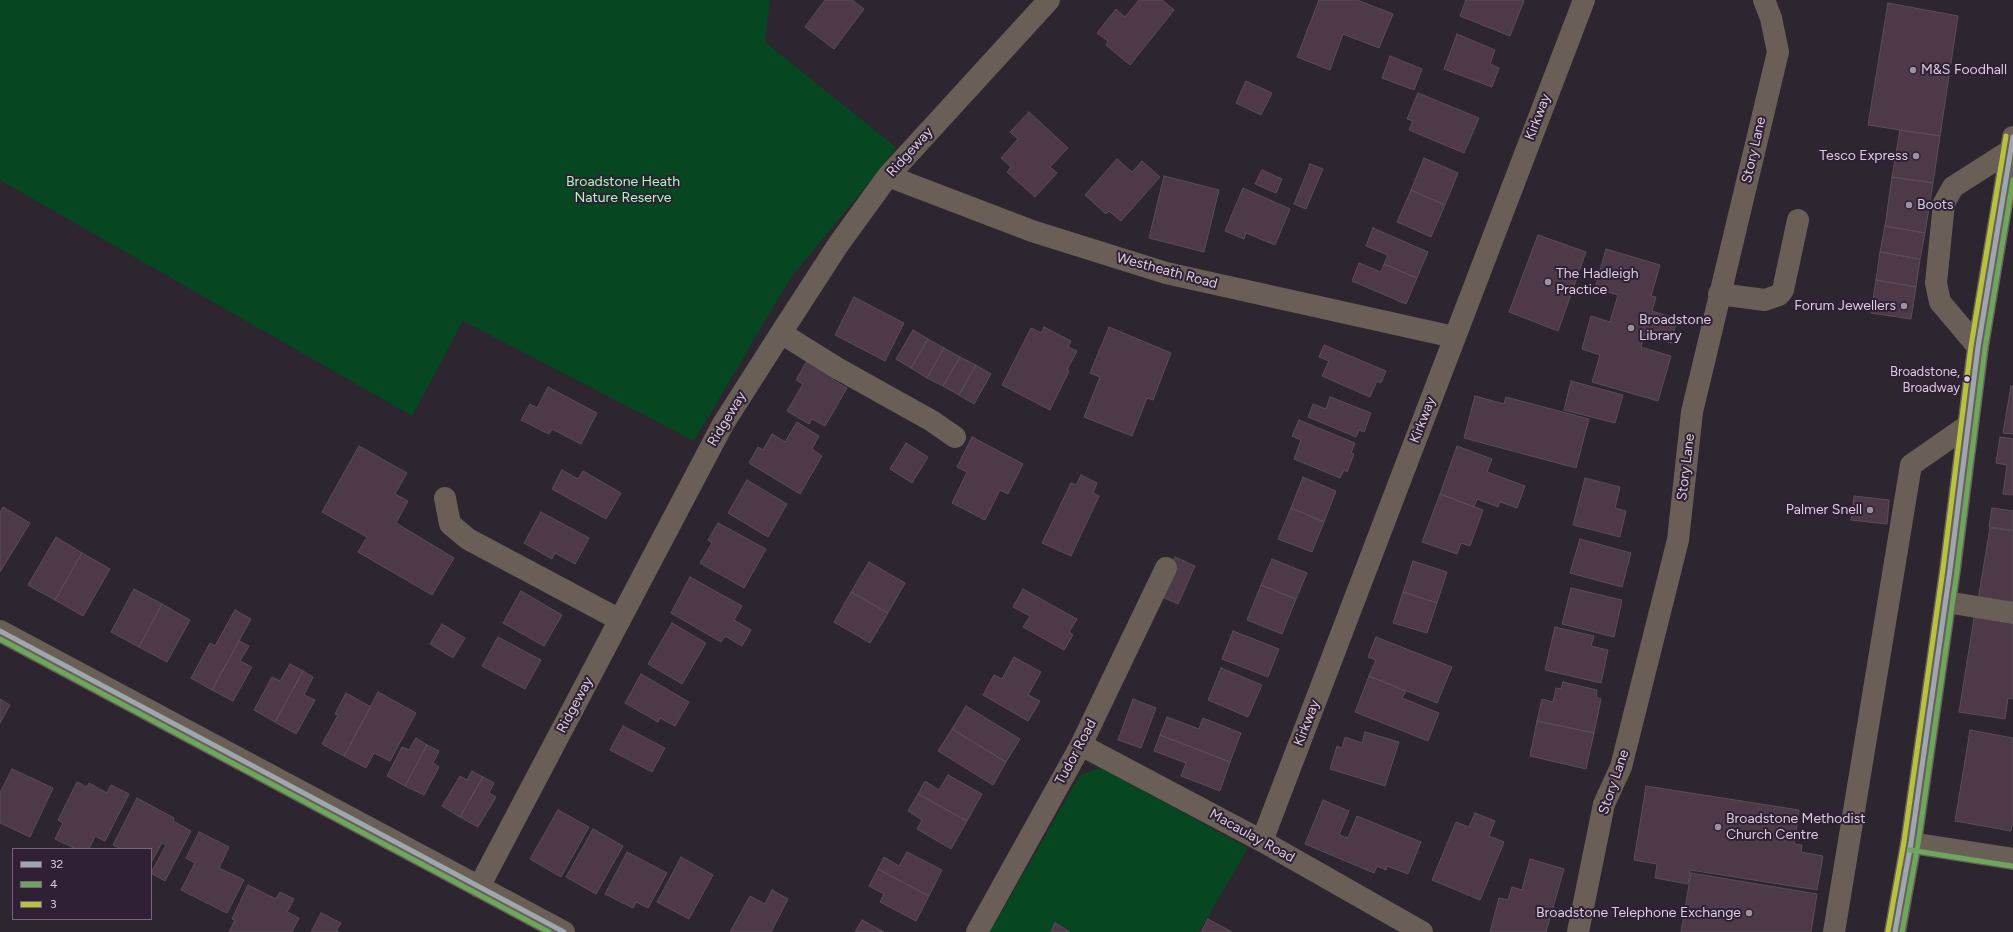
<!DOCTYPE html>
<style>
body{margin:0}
#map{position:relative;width:2013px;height:932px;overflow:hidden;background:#2d2530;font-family:Figtree,sans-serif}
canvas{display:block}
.legend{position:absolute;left:12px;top:848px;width:140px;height:72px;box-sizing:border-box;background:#302035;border:1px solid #746678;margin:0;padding:5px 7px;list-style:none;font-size:12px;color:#d9cedc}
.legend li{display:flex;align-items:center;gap:8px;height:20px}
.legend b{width:20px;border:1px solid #746678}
</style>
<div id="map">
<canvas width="2013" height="932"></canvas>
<ul class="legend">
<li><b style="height:5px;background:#9ea7ad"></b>32</li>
<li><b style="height:5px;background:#6ca75d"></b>4</li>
<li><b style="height:5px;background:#b7c43b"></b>3</li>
</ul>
</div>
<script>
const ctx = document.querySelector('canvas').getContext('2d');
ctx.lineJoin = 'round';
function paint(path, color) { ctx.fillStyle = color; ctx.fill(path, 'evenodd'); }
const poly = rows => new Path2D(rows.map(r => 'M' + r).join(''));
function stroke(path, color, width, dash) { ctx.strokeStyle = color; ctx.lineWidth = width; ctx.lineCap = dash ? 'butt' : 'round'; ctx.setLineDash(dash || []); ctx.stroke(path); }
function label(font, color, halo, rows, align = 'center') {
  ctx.font = font + ' Figtree,sans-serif'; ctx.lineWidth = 4; ctx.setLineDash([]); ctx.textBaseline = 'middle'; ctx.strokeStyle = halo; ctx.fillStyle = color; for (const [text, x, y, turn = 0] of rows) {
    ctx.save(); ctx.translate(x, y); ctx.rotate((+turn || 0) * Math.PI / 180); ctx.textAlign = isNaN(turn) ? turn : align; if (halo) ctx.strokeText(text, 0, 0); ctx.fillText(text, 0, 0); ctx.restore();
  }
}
paint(poly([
 [0,0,770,0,765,42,897,148,790,279,694,441,463,321,412,416,0,180],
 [1101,768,1248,848,1199,932,990,932,1080,775]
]), '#064721');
const building = poly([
 [825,0,852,0,864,9,834,49,805,27,825,0],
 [1139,0,1162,0,1174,10,1130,65,1106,45,1108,41,1097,33,1116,9,1125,17,1139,0],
 [1319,0,1357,0,1393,14,1379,48,1343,34,1330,70,1297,57,1319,0],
 [1466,0,1522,0,1524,1,1510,36,1460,16,1466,0],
 [1888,3,1958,16,1940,136,1868,125,1888,3],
 [1457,34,1495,50,1490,64,1499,68,1492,87,1444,69,1457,34],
 [1390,56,1422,69,1414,90,1382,78,1390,56],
 [1246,81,1272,93,1261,115,1236,103,1246,81],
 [1418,93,1479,118,1464,153,1409,130,1413,121,1407,119,1418,93],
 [1029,112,1068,148,1050,167,1057,173,1035,197,1007,172,1011,167,1001,158,1018,139,1010,132,1029,112],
 [1900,130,1940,136,1933,183,1892,177,1900,130],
 [1424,158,1458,173,1445,205,1411,190,1424,158],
 [1117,159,1132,172,1142,161,1160,177,1121,221,1109,211,1106,214,1085,195,1117,159],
 [1310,164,1323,169,1306,209,1294,204,1310,164],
 [1262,170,1282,179,1276,193,1255,184,1262,170],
 [1164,176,1219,190,1204,252,1149,238,1164,176],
 [1892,177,1933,183,1925,233,1885,226,1892,177],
 [1243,188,1290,209,1275,245,1246,233,1244,239,1225,231,1243,188],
 [1411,190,1445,205,1431,237,1397,222,1411,190],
 [1885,226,1925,233,1920,259,1880,252,1885,226],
 [1373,228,1428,252,1417,278,1384,264,1388,255,1366,246,1373,228],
 [1538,235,1586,252,1558,331,1509,312,1538,235],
 [1606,249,1660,265,1651,296,1656,297,1652,311,1677,319,1671,343,1644,335,1641,347,1671,356,1658,401,1592,382,1600,355,1582,349,1591,316,1610,322,1618,295,1595,288,1606,249],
 [1880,252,1920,259,1916,287,1876,280,1880,252],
 [1359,263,1381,272,1384,264,1417,278,1406,304,1352,281,1359,263],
 [1876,280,1916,287,1911,319,1871,313,1876,280],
 [854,297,904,323,885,361,835,335,854,297],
 [1044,327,1071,341,1068,347,1077,351,1067,370,1069,371,1050,410,1002,385,1031,328,1041,333,1044,327],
 [1109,327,1171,353,1153,400,1147,398,1132,436,1084,417,1100,377,1090,373,1109,327],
 [913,330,928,339,911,368,896,359,913,330],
 [928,339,944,348,927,378,911,368,928,339],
 [1324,345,1386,371,1381,383,1377,381,1370,397,1322,376,1329,361,1319,357,1324,345],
 [944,348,960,357,943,386,927,378,944,348],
 [960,357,976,365,959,395,943,386,960,357],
 [808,359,837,375,833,380,847,388,825,426,812,419,809,424,787,411,803,384,796,380,808,359],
 [976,365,991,374,974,404,959,395,976,365],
 [1571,381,1623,395,1615,423,1564,410,1571,381],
 [2011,386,2013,386,2013,434,2003,433,2011,386],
 [548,387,597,413,581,444,552,429,549,434,521,420,530,404,537,408,548,387],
 [1475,396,1504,404,1506,397,1589,419,1576,468,1464,438,1475,396],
 [1330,397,1371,413,1364,432,1359,430,1356,437,1308,417,1313,404,1326,409,1330,397],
 [1299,420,1355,443,1351,453,1354,454,1347,472,1344,470,1340,478,1294,459,1301,440,1292,436,1299,420],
 [797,422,819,436,812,449,822,456,800,494,749,463,758,447,763,450,772,434,785,442,797,422],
 [972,437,1023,464,1008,494,1000,490,985,520,952,503,967,472,957,467,972,437],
 [2000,437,2013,439,2013,495,2003,494,2007,465,1996,463,2000,437],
 [906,443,928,457,912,483,890,469,906,443],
 [359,446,407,473,395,494,408,501,396,523,454,558,432,595,358,552,367,537,322,512,359,446],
 [1457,446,1492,459,1487,472,1525,486,1517,508,1500,502,1498,507,1477,499,1474,507,1440,494,1457,446],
 [562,470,578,479,583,471,621,493,606,519,552,489,562,470],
 [1081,475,1097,483,1093,493,1099,496,1071,556,1042,543,1071,483,1076,485,1081,475],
 [1303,477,1336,491,1324,522,1291,508,1303,477],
 [1585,478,1620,487,1615,508,1626,511,1620,537,1573,525,1585,478],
 [747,480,787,504,768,537,728,513,747,480],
 [1440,494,1483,510,1470,546,1461,543,1457,554,1422,542,1440,494],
 [1854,496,1889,500,1887,524,1851,520,1854,496],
 [3,507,30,523,0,572,0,513,3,507],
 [1291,508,1324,522,1312,552,1278,539,1291,508],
 [1992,508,2013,511,2013,530,1989,527,1992,508],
 [541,512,589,538,575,564,555,553,552,559,524,543,541,512],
 [718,523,766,549,744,588,700,563,712,543,708,540,718,523],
 [1990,528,2013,531,2013,606,1978,600,1990,528],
 [56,537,82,553,55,600,28,585,56,537],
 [1580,539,1631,553,1622,587,1570,573,1580,539],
 [82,553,110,569,83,616,55,600,82,553],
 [1175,557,1195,566,1178,604,1158,595,1175,557],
 [1272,559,1307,573,1296,599,1261,585,1272,559],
 [1413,561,1447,572,1437,603,1403,592,1413,561],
 [869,562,905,583,888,613,851,592,869,562],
 [690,577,742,606,734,620,751,630,742,646,725,636,721,642,671,613,690,577],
 [1261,585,1296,599,1282,634,1247,620,1261,585],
 [1571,588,1622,600,1614,637,1562,624,1571,588],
 [134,589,162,604,139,647,111,632,134,589],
 [1023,589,1077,619,1069,632,1073,635,1064,650,1023,627,1030,616,1013,607,1023,589],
 [521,591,562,615,544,646,503,623,521,591],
 [851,592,888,613,870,643,834,622,851,592],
 [1403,592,1437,603,1427,633,1393,623,1403,592],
 [162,604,190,620,167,662,139,647,162,604],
 [235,610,251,619,212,690,191,678,210,643,215,646,235,610],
 [1975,612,2013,618,2013,699,2008,698,2005,719,1959,712,1975,612],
 [672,623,706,643,682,684,648,664,672,623],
 [442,624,465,638,453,658,430,644,442,624],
 [1555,627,1594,636,1591,646,1608,650,1601,683,1545,670,1555,627],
 [1233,631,1279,649,1268,677,1222,659,1233,631],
 [498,637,541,660,525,689,482,666,498,637],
 [1376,637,1452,667,1437,703,1369,676,1376,660,1368,657,1376,637],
 [239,641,249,646,240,661,252,667,233,701,212,690,239,641],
 [1014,657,1041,672,1028,695,1040,701,1028,721,983,695,994,675,1002,679,1014,657],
 [290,664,303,671,275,722,254,710,272,677,280,681,290,664],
 [1221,668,1262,685,1248,717,1208,700,1221,668],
 [303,671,313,677,304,695,315,700,296,734,275,722,303,671],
 [641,674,689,702,675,726,660,718,658,722,625,703,641,674],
 [1369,676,1406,691,1402,698,1439,713,1428,741,1355,712,1369,676],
 [1563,682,1597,690,1596,697,1601,699,1594,733,1537,721,1542,699,1553,702,1556,688,1561,689,1563,682],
 [378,692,416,713,390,761,374,753,366,768,344,756,378,692],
 [346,693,371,707,344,756,322,744,338,715,335,714,346,693],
 [0,699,10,705,0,723,0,699],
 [1133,699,1156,708,1141,748,1118,740,1133,699],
 [966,706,1020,739,1006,762,952,729,966,706],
 [1167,717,1199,729,1203,718,1241,733,1230,762,1160,735,1167,717],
 [1537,721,1594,733,1586,769,1530,756,1537,721],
 [623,726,665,748,652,772,610,750,623,726],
 [952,729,1006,762,993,785,938,751,952,729],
 [1970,730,2013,738,2013,820,2011,831,1955,821,1970,730],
 [1365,732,1399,742,1385,786,1330,769,1337,746,1342,748,1345,737,1362,743,1365,732],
 [1160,735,1230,762,1220,791,1181,776,1186,763,1154,751,1160,735],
 [416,738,427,745,405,786,387,776,402,747,409,750,416,738],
 [427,745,439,751,433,763,439,767,424,795,405,786,427,745],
 [12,769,53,788,30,837,0,823,0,793,12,769],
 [472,771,483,777,460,817,442,806,460,776,467,780,472,771],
 [948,775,982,794,967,821,918,794,925,781,939,790,948,775],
 [483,777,494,783,489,793,496,797,478,827,460,817,483,777],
 [77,782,87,787,89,783,107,793,111,785,129,794,105,841,95,836,89,849,76,849,55,839,63,823,58,820,77,782],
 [1646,786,1799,810,1794,844,1802,845,1801,852,1823,856,1817,890,1690,870,1688,884,1655,878,1657,864,1634,860,1646,786],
 [918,794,967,821,951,849,917,829,922,820,908,811,918,794],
 [137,798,174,818,173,821,191,831,165,881,151,873,166,845,162,843,151,863,151,849,121,849,113,845,137,798],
 [1323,800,1349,811,1339,835,1348,838,1357,816,1421,842,1408,874,1387,866,1386,870,1377,866,1374,873,1305,844,1323,800],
 [558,810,589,827,561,877,530,859,558,810],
 [1475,813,1495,821,1489,836,1504,842,1480,900,1432,880,1456,822,1469,827,1475,813],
 [593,829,623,846,596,894,566,877,593,829],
 [199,832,229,847,219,868,244,880,227,913,181,890,195,863,186,858,199,832],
 [627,852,667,873,648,908,636,902,633,908,605,894,627,852],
 [907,852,942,870,929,896,878,869,884,857,899,866,907,852],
 [681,857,713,875,689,919,657,902,681,857],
 [1530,859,1564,869,1546,932,1490,932,1499,898,1508,900,1512,887,1522,890,1530,859],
 [878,869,929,896,916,921,880,902,884,894,869,886,878,869],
 [1691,873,1817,894,1811,932,1681,932,1691,873],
 [248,885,276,899,280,892,294,899,287,912,299,918,292,932,229,932,235,920,232,919,248,885],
 [772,890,788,899,771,932,730,932,750,896,765,904,772,890],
 [321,913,341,923,336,931,339,932,311,932,321,913],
 [1208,919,1232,932,1201,932,1208,919],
 [862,920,884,932,855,932,862,920],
 [1055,923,1070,932,1051,932,1055,923]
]);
paint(building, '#4d3947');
stroke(building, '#594f57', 1);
stroke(poly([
 [888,176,1032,231,1166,273,1454,337],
 [1719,294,1765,300,1779,295,1783,290,1798,220],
 [781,333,837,368,932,421,955,437],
 [1978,347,1940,302,1936,283,1944,203,1953,187,2011,150],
 [445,498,450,524,468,539,620,620],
 [1946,602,2013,613],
 [0,631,564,932],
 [1081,745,1262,841,1422,932],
 [1262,841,1584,0],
 [1911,843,2013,859],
 [479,887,723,424,781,333,838,245,888,176,1049,0],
 [977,932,1081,745,1166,568],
 [1578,932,1604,804,1621,767,1678,540,1692,412,1778,52,1771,18,1764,0],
 [1834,932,1911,465,1967,426]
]), '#695f57', 22);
stroke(poly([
 [1895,932,1911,843,1950,570,1978,347,2013,137]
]), '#6b5f59', 22);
stroke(poly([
 [0,631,564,932],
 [1895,932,1911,843,1950,570,1978,347,2013,137]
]), '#9ea7ad', 5);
stroke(poly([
 [0,639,549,932],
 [1910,850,2012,866],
 [1902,932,1918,844,1957,571,1985,348,2013,180]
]), '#6ca75d', 5);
stroke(poly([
 [1888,931,1904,842,1943,569,1971,346,2006,136]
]), '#b7c43b', 5);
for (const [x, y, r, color] of [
 [1913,70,4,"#9d93a0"],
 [1916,156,4,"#9d93a0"],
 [1909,205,4,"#9d93a0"],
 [1548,282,4,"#9d93a0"],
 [1904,306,4,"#9d93a0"],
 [1631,328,4,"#9d93a0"],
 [1967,379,3.5,"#d9cedc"],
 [1870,510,4,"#9d93a0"],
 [1718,827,4,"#9d93a0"],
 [1749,913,4,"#9d93a0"]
]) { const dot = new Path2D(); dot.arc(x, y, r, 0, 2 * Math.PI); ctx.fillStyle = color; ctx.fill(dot); stroke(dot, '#302035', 1.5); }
label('13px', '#d9cedc', '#302035', [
 ["Broadstone,",1960,372],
 ["Broadway",1960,388]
], 'right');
label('14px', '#d9cedc', '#302035', [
 ["M&S Foodhall",1921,70],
 ["Tesco Express",1908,156,"right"],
 ["Boots",1917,205],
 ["The Hadleigh",1556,274],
 ["Practice",1556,290],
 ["Forum Jewellers",1896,306,"right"],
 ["Broadstone",1639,320],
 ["Library",1639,336],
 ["Palmer Snell",1862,510,"right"],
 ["Broadstone Methodist",1726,819],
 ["Church Centre",1726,835],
 ["Broadstone Telephone Exchange",1741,913,"right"]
], 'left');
label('14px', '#d9cedc', '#302035', [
 ["Kirkway",1538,117,-69],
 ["Story Lane",1754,150,-77],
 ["Ridgeway",910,152,-48],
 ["Westheath Road",1167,271,15],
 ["Ridgeway",727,419,-59],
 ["Kirkway",1423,420,-69],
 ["Story Lane",1686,467,-83],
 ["Ridgeway",575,705,-62],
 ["Kirkway",1307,723,-69],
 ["Tudor Road",1076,752,-62],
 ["Story Lane",1614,782,-71],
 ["Macaulay Road",1252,836,29]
]);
label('14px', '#a4fdb8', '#302035', [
 ["Broadstone Heath",623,182],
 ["Nature Reserve",623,198]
]);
</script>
